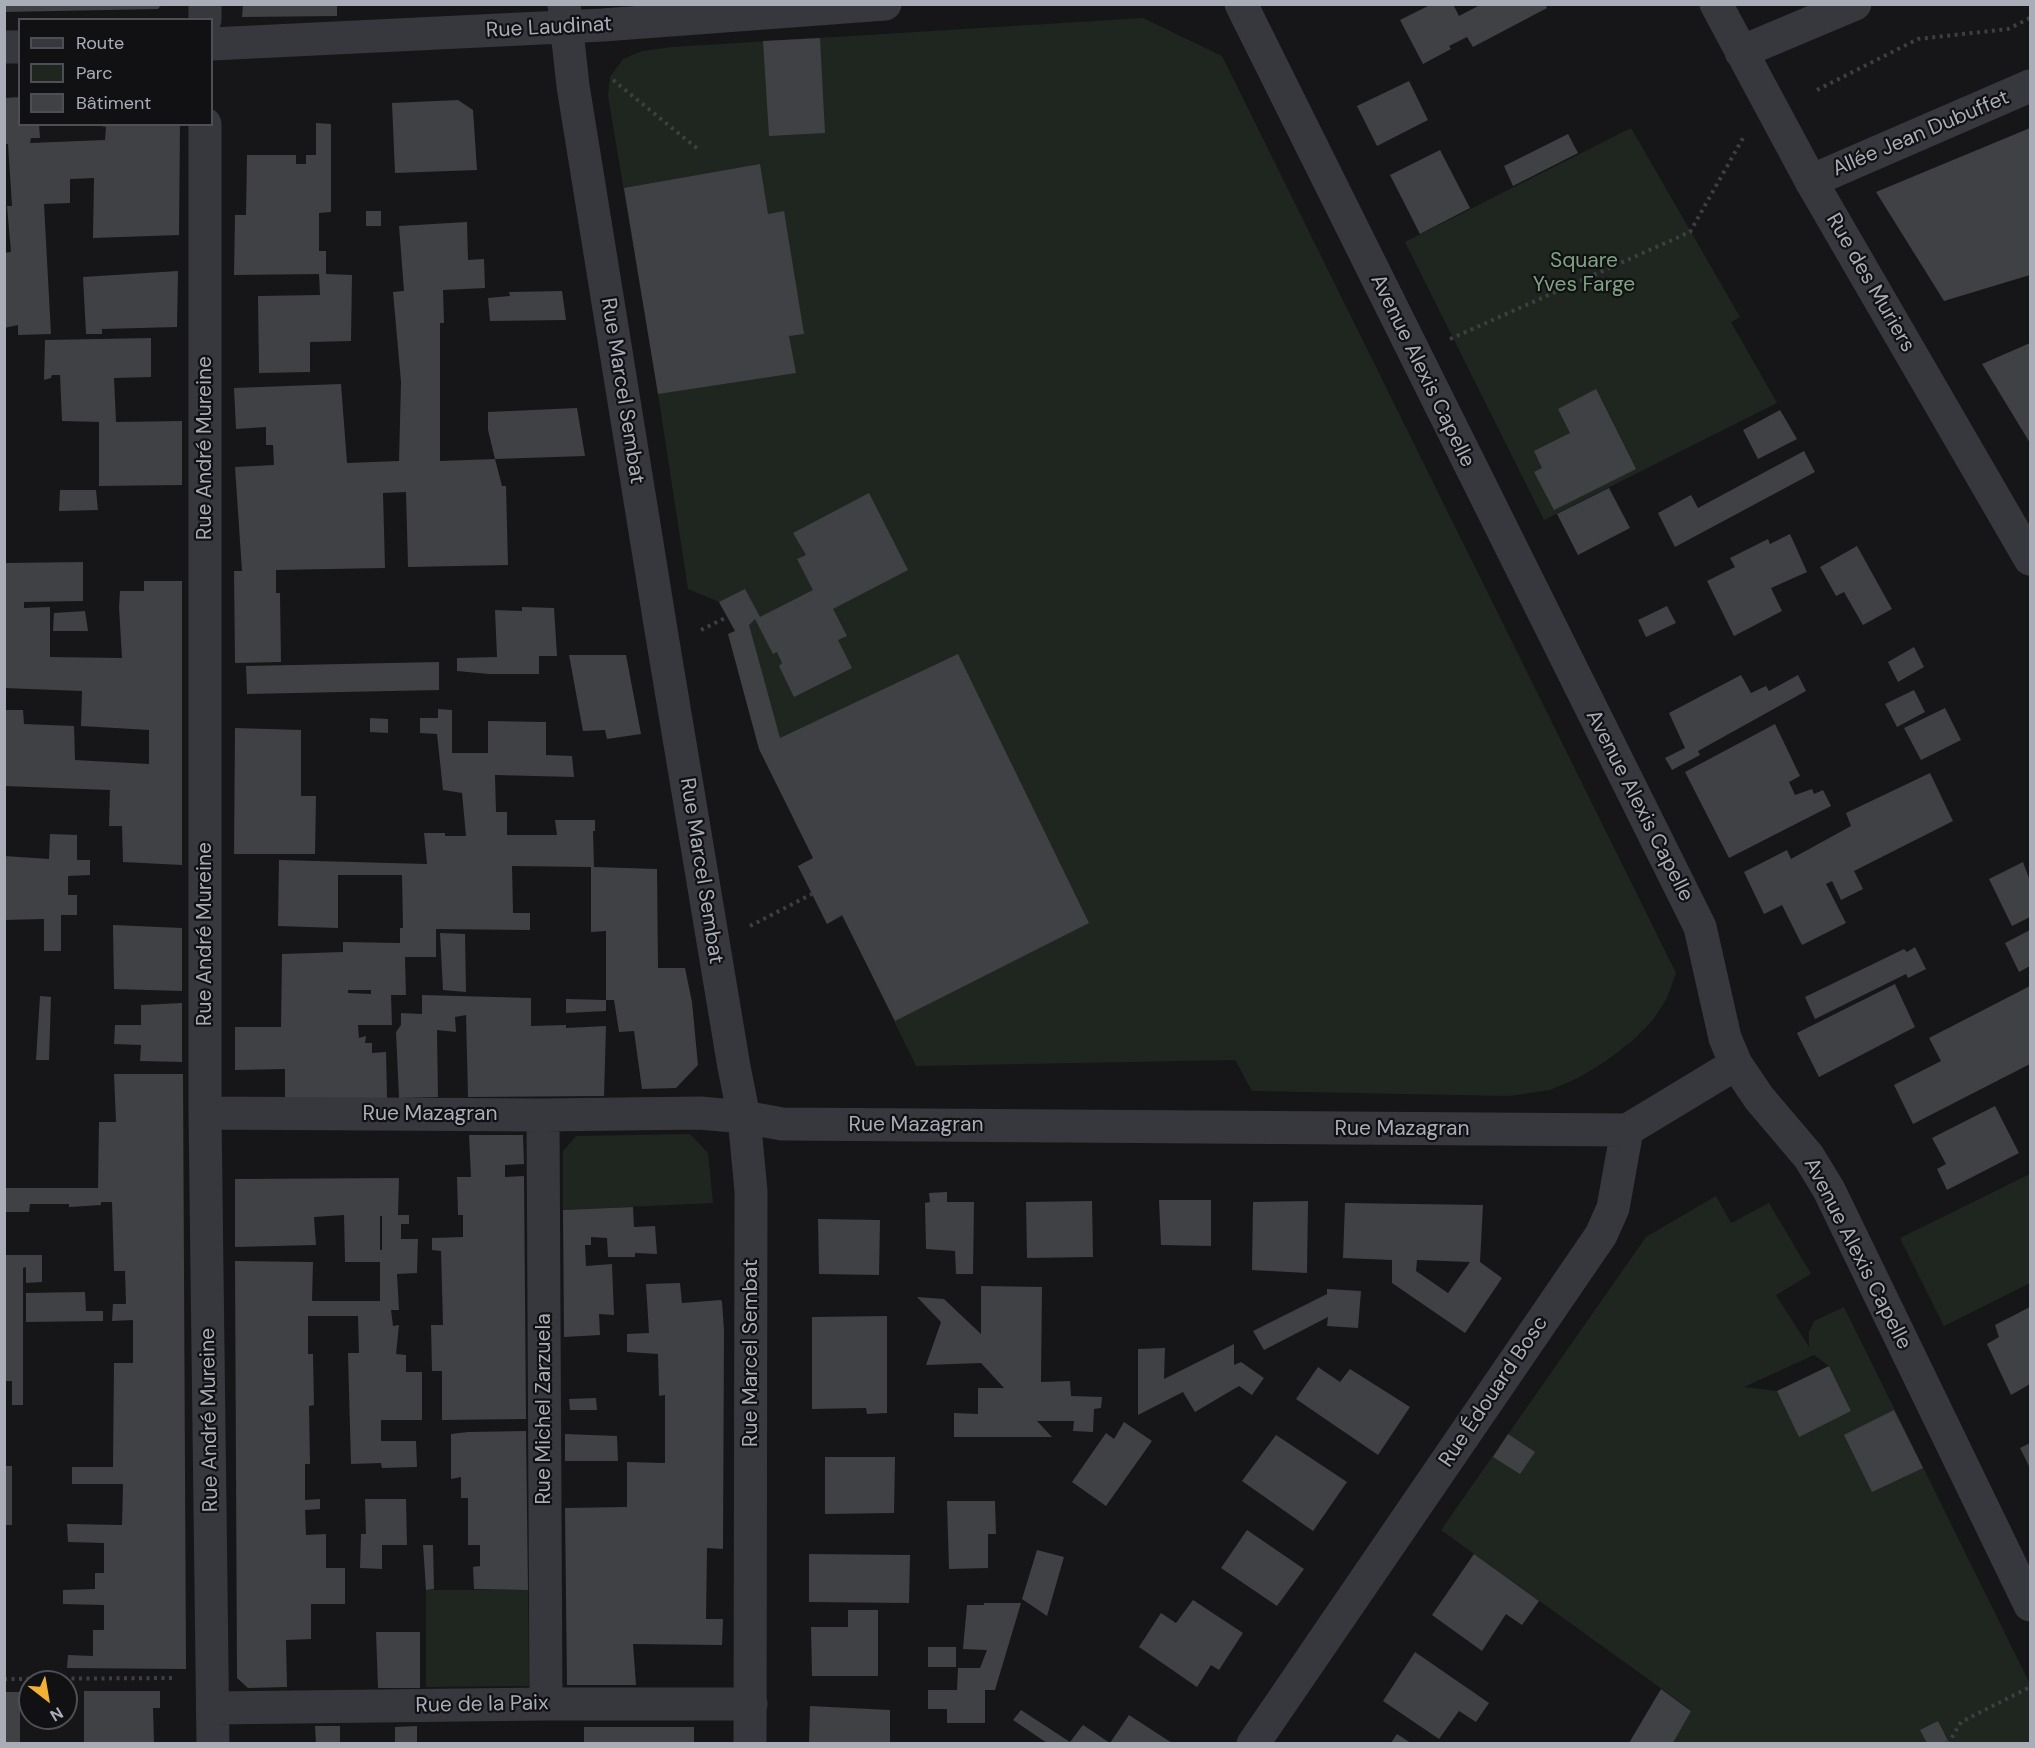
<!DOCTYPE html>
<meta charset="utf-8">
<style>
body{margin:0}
#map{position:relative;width:2035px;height:1748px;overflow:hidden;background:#161618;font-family:"DM Sans",sans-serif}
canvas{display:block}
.frame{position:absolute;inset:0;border:6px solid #a8adb8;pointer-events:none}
.legend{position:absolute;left:18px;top:18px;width:195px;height:108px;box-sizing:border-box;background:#111113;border:2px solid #4d4f55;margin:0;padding:8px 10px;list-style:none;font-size:18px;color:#a8adb8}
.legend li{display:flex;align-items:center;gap:12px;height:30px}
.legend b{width:30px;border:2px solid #4d4f55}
.north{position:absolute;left:18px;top:1670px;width:60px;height:60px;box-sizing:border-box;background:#111113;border:2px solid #4d4f55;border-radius:50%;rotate:149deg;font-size:16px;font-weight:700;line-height:24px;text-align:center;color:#a8adb8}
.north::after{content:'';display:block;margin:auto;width:21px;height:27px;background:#f2b134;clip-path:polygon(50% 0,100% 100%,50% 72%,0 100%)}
</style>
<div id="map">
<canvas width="2035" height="1748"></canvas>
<div class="frame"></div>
<ul class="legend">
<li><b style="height:8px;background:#37383d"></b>Route</li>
<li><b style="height:16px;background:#1e261f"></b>Parc</li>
<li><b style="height:16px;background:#404145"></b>Bâtiment</li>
</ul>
<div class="north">N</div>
</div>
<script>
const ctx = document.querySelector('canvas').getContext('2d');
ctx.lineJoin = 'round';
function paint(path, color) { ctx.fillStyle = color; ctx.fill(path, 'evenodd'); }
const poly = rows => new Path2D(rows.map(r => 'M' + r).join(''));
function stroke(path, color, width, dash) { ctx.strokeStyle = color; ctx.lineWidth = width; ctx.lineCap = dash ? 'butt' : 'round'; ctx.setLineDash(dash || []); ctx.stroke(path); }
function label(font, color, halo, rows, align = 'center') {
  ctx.font = font + ' "DM Sans",sans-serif'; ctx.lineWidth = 4.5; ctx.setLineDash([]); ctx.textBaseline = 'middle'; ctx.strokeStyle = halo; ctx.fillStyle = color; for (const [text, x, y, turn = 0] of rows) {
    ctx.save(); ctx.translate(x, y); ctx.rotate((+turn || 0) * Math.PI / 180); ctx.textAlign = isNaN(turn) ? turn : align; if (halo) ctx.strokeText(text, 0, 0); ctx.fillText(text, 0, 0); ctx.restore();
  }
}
paint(poly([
 [1143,18,1222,56,1676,973,1667,998,1653,1020,1632,1041,1606,1061,1578,1078,1550,1090,1510,1096,1252,1091,1235,1060,916,1066,843,916,827,924,798,866,813,858,735,631,719,602,688,589,658,394,608,96,610,77,623,59,642,51,672,47],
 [1631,128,1740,317,1731,322,1777,403,1544,520,1405,242],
 [690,1134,708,1153,713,1203,563,1210,563,1151,576,1136],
 [2030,1174,2030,1283,1944,1326,1900,1238],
 [1716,1196,1731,1223,1769,1203,1811,1274,1776,1295,1809,1347,1809,1332,1814,1321,1844,1307,2030,1684,2030,1743,1673,1743,1691,1710,1441,1530,1646,1237],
 [1814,1355,1829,1366,1851,1411,1800,1436,1777,1391,1744,1387],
 [426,1590,528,1590,529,1686,426,1687]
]), '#1e261f');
paint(poly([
 [4,4,162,4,158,9,4,12],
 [243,4,337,4,337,16,242,17],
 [1432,4,1453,4,1459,16,1482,4,1545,4,1547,8,1473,47,1467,37,1449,46,1451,49,1423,64,1400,20],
 [820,38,825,133,769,136,763,41],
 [1409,81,1428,120,1377,146,1357,106],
 [20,97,20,124,39,124,40,138,31,138,30,143,105,140,106,127,101,126,101,124,180,124,179,235,93,238,94,178,70,179,70,203,44,204,51,334,18,335,18,325,4,328,4,253,11,252,7,206,12,206,8,144,4,144,4,98],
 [458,100,473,110,477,170,395,173,392,103],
 [316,123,331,124,331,212,319,213,319,251,326,251,326,274,352,275,351,341,310,342,310,372,259,373,258,296,320,295,319,274,234,275,235,215,246,215,247,155,296,155,296,164,306,164,306,155,316,155],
 [2030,128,2030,275,1944,301,1876,192],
 [1568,134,1578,153,1513,186,1504,166],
 [1440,150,1470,208,1420,234,1390,175],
 [760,164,768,214,784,211,804,334,789,336,796,373,658,394,624,188],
 [366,211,381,211,381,226,366,226],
 [467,222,468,260,484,259,485,288,443,290,444,323,440,323,440,461,495,459,502,486,506,486,508,565,408,567,406,492,383,493,385,568,276,570,276,593,280,593,281,662,235,663,234,571,242,571,235,467,274,465,273,445,266,445,266,427,236,429,234,388,341,384,347,463,399,461,401,382,393,292,404,291,399,226],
 [178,271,177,327,102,329,102,334,86,334,83,277],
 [562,291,566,320,490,321,488,298,510,296,509,292],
 [151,338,151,377,114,378,116,422,182,421,182,485,99,486,99,422,62,421,60,375,52,375,51,378,44,380,45,340],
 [2030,343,2030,443,1982,364],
 [1596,389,1636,469,1554,510,1534,472,1542,468,1534,451,1570,433,1558,409],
 [577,408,585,456,495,459,488,430,488,412],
 [1780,410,1797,439,1758,459,1743,430],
 [1804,451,1815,472,1675,547,1658,513,1691,495,1698,508],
 [1609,488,1630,528,1578,555,1557,514],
 [60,490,96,490,98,510,59,511],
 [869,493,908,570,833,609,847,636,838,640,852,668,794,697,779,666,782,663,777,652,773,654,755,619,749,625,780,738,958,654,1089,923,895,1021,842,915,827,924,798,866,813,858,759,749,728,634,735,631,719,602,745,589,760,617,813,590,797,559,806,555,793,533],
 [1790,534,1807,572,1771,588,1782,611,1734,636,1707,581,1735,567,1730,558,1768,539,1770,544],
 [1857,546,1892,609,1863,625,1844,592,1836,596,1820,567],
 [83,562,83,601,24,602,24,608,50,607,50,657,122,658,119,607,120,591,144,591,144,581,182,581,182,865,123,862,122,826,109,826,110,790,4,786,4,710,23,710,24,724,74,726,75,760,149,764,149,730,81,726,82,691,4,688,4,563],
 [1667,606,1676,623,1646,637,1638,620],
 [522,607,554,608,557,656,539,656,539,674,489,674,457,671,457,658,497,657,495,610,522,611],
 [85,611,88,631,53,631,54,613],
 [1914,647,1924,667,1898,682,1888,662],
 [569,655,626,655,641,734,607,739,605,730,583,731],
 [439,662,439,690,247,694,246,666],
 [1741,675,1751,693,1766,686,1769,691,1798,675,1806,691,1698,751,1700,755,1672,770,1665,758,1685,748,1669,713],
 [1914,690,1925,712,1897,727,1885,704],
 [1945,708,1961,740,1921,760,1904,728],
 [438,709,452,710,452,753,488,753,488,721,546,722,546,755,572,756,574,777,495,775,496,812,507,812,507,835,557,835,555,820,595,820,595,831,593,831,594,867,657,869,658,968,685,968,692,1002,698,1065,676,1088,642,1089,634,1031,619,1032,614,1000,606,1000,606,931,591,932,591,867,512,866,513,913,530,913,530,930,436,929,436,957,405,957,406,995,391,995,392,1025,358,1025,359,1038,366,1036,365,1043,372,1043,372,1053,386,1052,387,1098,285,1098,285,1069,235,1070,235,1027,281,1027,282,954,343,952,343,942,400,943,400,928,403,928,402,875,338,875,338,928,278,926,279,860,427,864,424,833,445,833,445,836,466,836,462,793,443,790,437,734,420,733,420,718,438,718],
 [348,990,371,990,371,994,348,993],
 [370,718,388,719,388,733,370,732],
 [1775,724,1800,776,1789,782,1795,795,1812,789,1814,794,1823,790,1831,806,1729,858,1685,772],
 [235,728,301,730,301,796,316,796,315,854,234,854],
 [1930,773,1953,821,1854,871,1863,889,1841,900,1832,881,1826,884,1846,923,1802,945,1782,905,1764,914,1744,872,1787,850,1791,859,1851,826,1846,813],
 [50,834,77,835,77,860,90,860,90,875,68,876,68,895,77,895,77,915,61,915,61,951,44,951,44,919,4,920,4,856,49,859],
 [2023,862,2030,881,2030,917,2012,926,1989,879],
 [113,925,182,928,182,991,114,989],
 [2030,930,2030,966,2019,972,2005,943],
 [440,933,465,934,466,992,443,990],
 [1915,947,1926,969,1908,978,1906,974,1815,1019,1805,997,1904,949,1907,952],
 [1895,984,1915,1027,1819,1077,1797,1033],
 [2030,986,2030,1064,1913,1124,1894,1085,1941,1061,1929,1038],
 [422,995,531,998,531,1026,566,1025,566,1028,606,1026,604,1096,468,1097,466,1015,455,1017,456,1032,437,1030,438,1097,399,1098,396,1032,401,1025,401,1013,422,1014],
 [40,996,51,997,49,1060,36,1060],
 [566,999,606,1000,606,1011,566,1013],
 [182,1003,182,1062,140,1061,141,1045,114,1044,115,1025,141,1025,141,1005],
 [114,1074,183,1074,186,1669,67,1668,68,1655,93,1656,93,1630,104,1630,104,1605,63,1604,63,1590,95,1589,95,1573,104,1573,104,1543,68,1542,67,1524,122,1525,123,1484,72,1484,72,1467,113,1467,114,1363,133,1363,133,1320,112,1321,113,1304,126,1304,125,1271,114,1271,112,1202,101,1202,101,1205,69,1207,69,1204,30,1204,29,1212,4,1212,4,1188,98,1188,99,1122,116,1122],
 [1995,1106,2019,1153,1947,1190,1937,1169,1946,1164,1932,1138],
 [469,1135,523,1135,524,1164,505,1165,505,1177,524,1176,526,1419,442,1420,442,1371,432,1371,431,1325,443,1325,441,1251,432,1250,432,1238,463,1237,463,1215,458,1215,457,1177,471,1177],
 [399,1178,398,1215,409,1215,409,1224,401,1224,401,1239,418,1239,417,1273,397,1274,399,1310,391,1310,393,1326,399,1325,396,1354,406,1355,406,1372,422,1372,422,1420,381,1420,381,1441,416,1441,417,1467,382,1468,381,1463,351,1464,348,1353,359,1353,358,1316,308,1316,308,1354,313,1354,314,1405,309,1406,310,1464,305,1464,305,1500,320,1499,320,1509,305,1510,306,1535,326,1534,326,1568,345,1568,345,1604,311,1604,311,1639,286,1640,287,1687,248,1688,237,1678,235,1261,313,1262,312,1301,380,1301,380,1262,345,1262,344,1215,314,1217,316,1245,235,1247,235,1179],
 [380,1216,382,1216,382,1250,380,1250],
 [947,1192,947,1202,974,1202,973,1274,956,1274,955,1251,926,1249,925,1203,930,1202,929,1193],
 [1159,1200,1211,1200,1211,1246,1161,1245],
 [1092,1201,1093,1257,1027,1258,1026,1202],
 [1308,1201,1307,1273,1252,1270,1253,1202],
 [1345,1203,1483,1205,1480,1262,1502,1278,1465,1333,1392,1283,1392,1260,1343,1258],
 [1417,1260,1470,1262,1448,1293,1416,1271],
 [633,1207,634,1227,655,1226,657,1254,635,1253,635,1257,608,1257,607,1238,591,1237,591,1245,585,1245,586,1266,612,1264,614,1315,599,1314,600,1335,564,1337,563,1210],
 [818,1219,880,1220,879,1275,819,1274],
 [4,1255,42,1255,42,1282,26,1283,26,1267,23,1268,23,1405,12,1405,12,1381,4,1381],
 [680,1283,682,1303,721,1300,722,1302,724,1330,723,1549,707,1548,706,1619,723,1619,722,1645,633,1644,636,1685,567,1685,565,1508,627,1507,627,1462,665,1463,665,1395,659,1396,658,1354,627,1352,627,1334,649,1333,646,1284],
 [981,1286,1042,1287,1041,1382,1070,1381,1071,1396,1102,1397,1101,1408,1094,1409,1093,1432,1073,1431,1074,1421,1037,1421,1052,1437,954,1437,954,1413,978,1414,978,1388,1004,1388,981,1363,926,1365,941,1322,917,1297,944,1299,981,1334],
 [1327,1289,1361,1291,1358,1328,1327,1326,1328,1317,1264,1350,1253,1331,1327,1294],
 [85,1292,86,1311,103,1311,103,1321,26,1322,26,1293],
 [2030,1307,2030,1384,2011,1395,1987,1344,1999,1337,1995,1325],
 [887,1316,887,1413,867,1414,866,1408,812,1409,812,1317],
 [1234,1344,1234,1365,1241,1362,1264,1378,1252,1395,1239,1386,1195,1412,1183,1392,1138,1415,1138,1349,1165,1348,1164,1379],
 [1829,1366,1851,1411,1799,1437,1777,1391],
 [1318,1367,1340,1382,1350,1369,1410,1407,1378,1455,1296,1399],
 [596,1398,597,1410,570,1410,569,1399],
 [1894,1410,1923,1468,1872,1492,1844,1435],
 [1124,1422,1152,1441,1106,1506,1072,1482,1106,1433,1114,1439],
 [526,1431,528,1590,474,1589,473,1567,480,1566,480,1545,468,1545,468,1498,461,1498,461,1477,451,1479,451,1434,468,1432],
 [565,1434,617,1436,618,1461,565,1461],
 [1508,1434,1535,1452,1520,1474,1493,1457],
 [1276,1435,1347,1482,1313,1531,1242,1481],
 [2030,1443,2030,1468,2020,1448],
 [825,1457,895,1457,894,1513,825,1514],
 [4,1466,12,1466,12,1525,4,1525],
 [365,1499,406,1499,407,1545,382,1545,382,1569,360,1568,361,1534,366,1534],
 [947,1501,995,1501,996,1534,988,1534,988,1568,949,1569],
 [1247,1530,1304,1569,1277,1606,1221,1568],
 [423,1545,433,1545,434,1589,426,1590],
 [1037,1550,1064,1557,1047,1616,1022,1599],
 [809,1554,910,1555,909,1603,809,1602],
 [1474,1554,1539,1601,1522,1625,1506,1614,1482,1651,1432,1615],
 [1193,1600,1243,1633,1219,1670,1211,1665,1197,1687,1139,1647,1161,1613,1176,1623],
 [984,1603,1021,1603,995,1690,985,1690,985,1723,947,1723,947,1709,928,1709,928,1690,957,1690,958,1668,980,1668,987,1650,963,1649,967,1605,984,1605],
 [848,1610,878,1610,878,1676,812,1676,811,1627,848,1627],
 [376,1632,420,1632,420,1688,378,1688],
 [928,1647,956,1647,956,1667,928,1667],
 [1415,1652,1489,1703,1476,1722,1459,1711,1439,1739,1383,1701],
 [1661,1689,1691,1711,1673,1743,1629,1743],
 [84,1691,160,1691,160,1708,153,1708,154,1743,84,1743],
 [4,1692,20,1692,20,1743,4,1743],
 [810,1706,890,1710,890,1743,809,1743],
 [1021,1710,1070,1742,1083,1725,1110,1743,1047,1743,1013,1720],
 [1129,1715,1172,1743,1110,1743],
 [1938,1721,1948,1741,1942,1743,1927,1743,1920,1730],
 [315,1726,340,1726,340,1743,316,1743],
 [417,1726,417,1743,395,1743,395,1727],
 [584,1727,694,1727,694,1743,584,1743],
 [1397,1734,1411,1743,1391,1743]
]), '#404145');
stroke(poly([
 [613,80,699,150],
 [1817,90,1918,39,2008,29,2030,18],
 [1450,339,1690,232,1743,138],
 [701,630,727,617],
 [750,926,812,894],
 [4,1679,174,1678],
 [1948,1744,1961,1722,2030,1687]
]), '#3d3f44', 4, [3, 4.5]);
stroke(poly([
 [564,4,573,86,662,636,734,1067,744,1117,751,1191,750,1744],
 [1241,4,1700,927,1725,1038,1736,1064,1759,1098,1809,1157,1829,1190,2030,1605],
 [1716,4,1811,181,2030,559],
 [205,20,205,4],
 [212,44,603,25,885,4],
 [4,47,20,47],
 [1741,52,1855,4],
 [205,124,205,1113,213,1744],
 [1811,181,2030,86],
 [205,1113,543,1115,700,1113,744,1117,782,1124,1627,1130],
 [543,1115,546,1704],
 [213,1708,546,1704,751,1704],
 [1253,1744,1601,1235,1613,1208,1627,1130,1736,1064]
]), '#37383d', 33);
label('21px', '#a8adb8', '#111113', [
 ["Rue Laudinat",549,28,-3],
 ["Allée Jean Dubuffet",1921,134,-23],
 ["Rue des Muriers",1870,283,60],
 ["Avenue Alexis Capelle",1422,371,64],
 ["Rue Marcel Sembat",622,391,81],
 ["Rue André Mureine",205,448,-90],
 ["Avenue Alexis Capelle",1639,806,63],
 ["Rue Marcel Sembat",701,871,81],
 ["Rue André Mureine",205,934,-90],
 ["Rue Mazagran",430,1114],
 ["Rue Mazagran",916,1125],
 ["Rue Mazagran",1402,1129],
 ["Avenue Alexis Capelle",1857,1254,63],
 ["Rue Marcel Sembat",751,1353,-90],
 ["Rue Édouard Bosc",1494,1392,-56],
 ["Rue Michel Zarzuela",544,1409,-90],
 ["Rue André Mureine",210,1420,-91],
 ["Rue de la Paix",482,1705,-1]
]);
label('21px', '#7fa381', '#111113', [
 ["Square",1584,261],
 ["Yves Farge",1584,285]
]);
</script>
